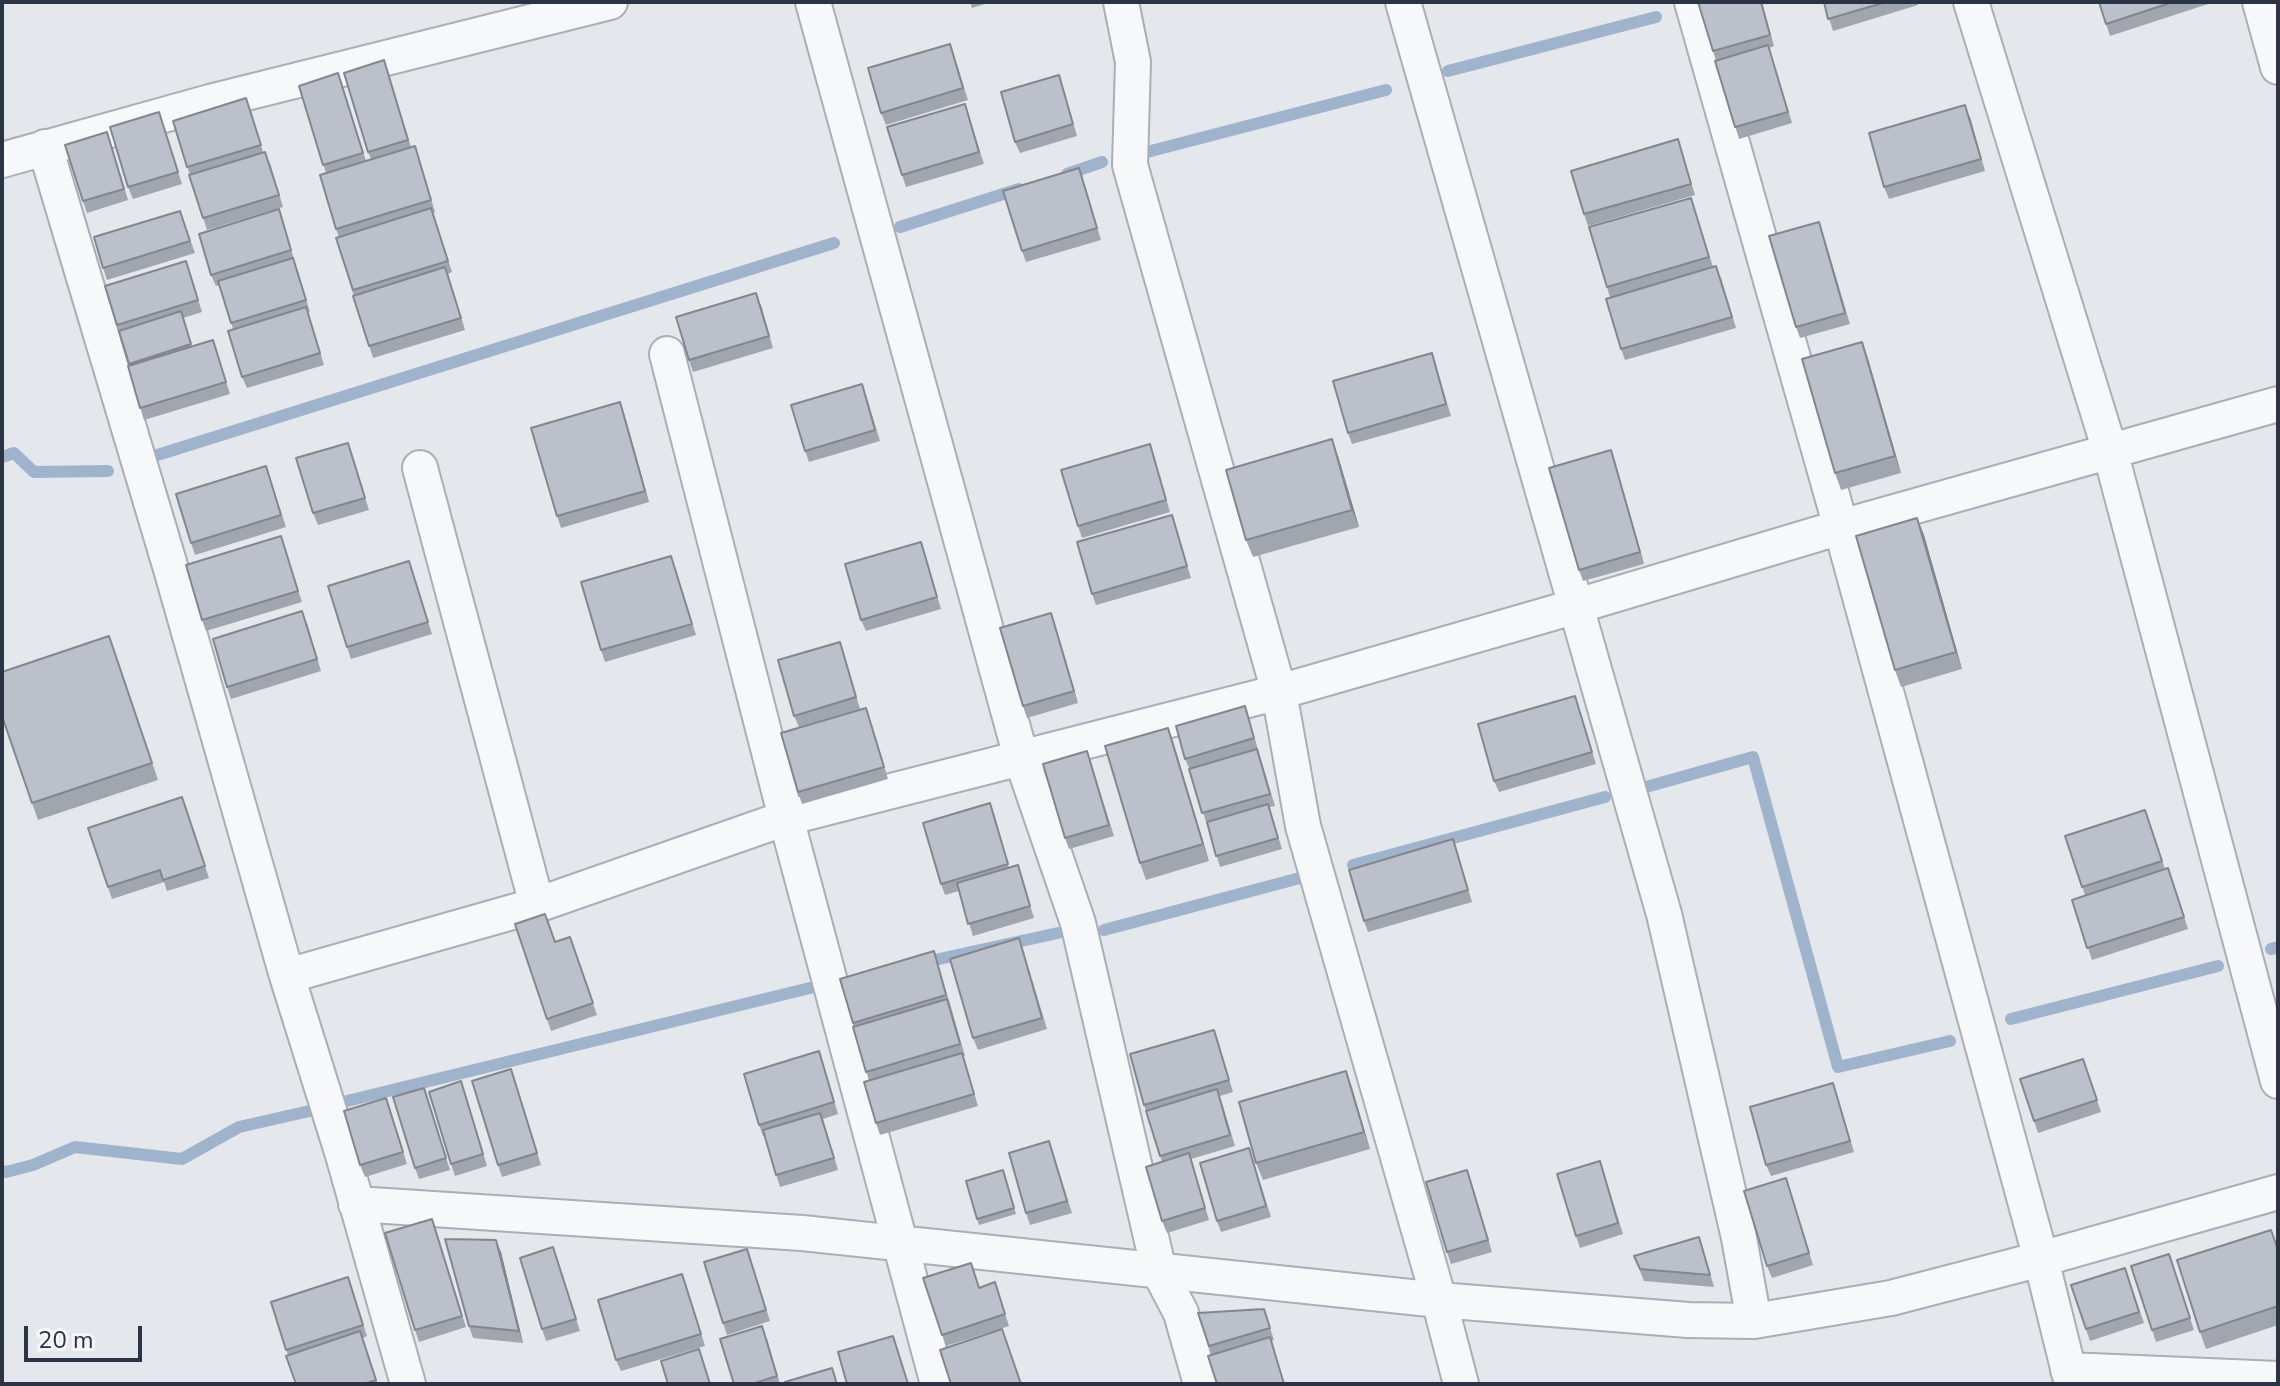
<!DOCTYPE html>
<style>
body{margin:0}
#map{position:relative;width:2280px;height:1386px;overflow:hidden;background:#e4e7ec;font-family:"Nunito Sans",sans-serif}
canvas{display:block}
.frame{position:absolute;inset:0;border:4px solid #2b3445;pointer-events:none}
.scale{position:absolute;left:24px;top:1326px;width:118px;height:36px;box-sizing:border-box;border:4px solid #2b3445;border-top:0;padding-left:10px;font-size:24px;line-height:28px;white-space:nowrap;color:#2b3445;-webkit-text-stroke:6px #f4f6f9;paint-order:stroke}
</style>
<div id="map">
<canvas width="2280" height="1386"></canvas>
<div class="frame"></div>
<div class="scale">20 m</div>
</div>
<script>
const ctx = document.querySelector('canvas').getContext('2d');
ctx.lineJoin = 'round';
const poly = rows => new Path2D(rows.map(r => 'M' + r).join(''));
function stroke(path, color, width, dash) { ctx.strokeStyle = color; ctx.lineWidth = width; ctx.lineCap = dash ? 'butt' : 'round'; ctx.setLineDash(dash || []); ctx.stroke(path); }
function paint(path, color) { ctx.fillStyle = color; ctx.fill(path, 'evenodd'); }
stroke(poly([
 [1448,71,1656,17],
 [1147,152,1386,90],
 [1067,174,1102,162],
 [900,227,1019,189],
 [2,457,14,453,34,472,108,471],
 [151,457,834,243],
 [1646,787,1753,757,1838,1067,1950,1041],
 [1353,865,1605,797],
 [1104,930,1300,878],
 [2271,949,2278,947],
 [921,963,1058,933],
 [2011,1019,2218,966],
 [339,1103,814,987],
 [2,1171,6,1172,33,1165,75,1147,182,1159,239,1127,314,1110]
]), '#9fb4cc', 12);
const street = poly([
 [813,2,1021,757,1078,923,1159,1271,1181,1313,1201,1384],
 [1121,2,1133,62,1130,165,1279,692,1303,826,1439,1300,1461,1384],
 [1403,2,1664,914,1739,1238,1754,1321],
 [1692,2,1841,527,2041,1259,2072,1384],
 [1971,2,2110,451,2278,1081],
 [2260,2,2278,67],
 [45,147,171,569,287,976,537,905,786,818,1279,692,1577,606,1841,527,2278,404],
 [2,160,210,102,610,2],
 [667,354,786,818,938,1384],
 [420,468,537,905],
 [287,976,343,1155,408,1384],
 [356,1204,802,1233,1439,1300,1688,1320,1754,1321,1891,1298,2041,1259,2278,1192],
 [2068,1370,2278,1379]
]);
stroke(street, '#a9aeb7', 38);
stroke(street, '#f7f8fa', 34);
paint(poly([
 [970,2,991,2,972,8],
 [1762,2,1774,46,1769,48,1792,123,1739,139,1713,51],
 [1824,2,1917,2,1918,5,1833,31],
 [2099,2,2207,2,2208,4,2110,36],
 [954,55,968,100,886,125,881,113],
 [388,72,411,147,419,158,435,212,433,213,452,272,448,274,465,330,373,358,336,238,339,237,336,229,326,173,299,86,342,85,366,161,371,159,368,152],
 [1059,75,1077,136,1020,153,1015,142],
 [246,98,263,152,270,163,283,207,207,230,173,121],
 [965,104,984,164,906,187,902,175],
 [1970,116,1985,171,1889,199,1884,187],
 [163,124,182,184,133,199,128,187],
 [1678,139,1695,195,1588,226,1584,214],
 [111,144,128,200,87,213,83,201],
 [1079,168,1101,240,1026,262,1022,251],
 [1691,198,1713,267,1721,278,1736,328,1625,360,1621,349,1610,298,1607,287],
 [279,209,310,312,308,312,324,365,247,388,242,377,233,329,220,285,216,286,211,275],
 [180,211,195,253,107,280,103,268],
 [1823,233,1850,324,1800,338,1796,327],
 [186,261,202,312,183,318,192,347,217,352,230,394,144,420,105,286],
 [761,304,773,348,693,372,689,360],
 [1862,342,1868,359,1901,473,1841,490,1835,473],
 [1432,353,1451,416,1352,444,1348,433],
 [866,395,880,441,809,462,805,451],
 [620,402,649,502,561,528,557,516],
 [348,443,369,510,318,525,313,513],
 [1154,456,1170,512,1082,538,1078,526],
 [1338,456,1359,527,1253,557,1246,540],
 [1615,462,1644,564,1583,581,1579,570],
 [266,466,286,527,195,555,191,543],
 [1172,515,1191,578,1096,605,1092,594],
 [1917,518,1924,535,1962,669,1901,687,1895,670],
 [281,536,302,602,206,631,202,620],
 [925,554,941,609,866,631,861,620],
 [671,556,696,635,605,662,601,650],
 [409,561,432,634,351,659,347,647],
 [1051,613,1078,703,1027,718,1023,706],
 [307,623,321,671,231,699,227,687],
 [109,636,158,780,38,820,2,716],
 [840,642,860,709,799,727,794,716],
 [1575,696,1596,764,1499,792,1494,781],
 [1245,706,1275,806,1269,807,1282,849,1220,867,1190,770,1185,759],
 [870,719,888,779,802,804,798,792],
 [1168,728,1209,861,1146,880,1140,863],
 [1087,751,1114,836,1069,849,1065,838],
 [182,797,209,878,167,891,164,882,112,899,88,828],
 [990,803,1009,868,1018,865,1034,918,973,936,959,891,945,895,941,884],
 [2145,810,2165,869,2168,868,2188,929,2092,960,2072,900,2085,895,2065,836],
 [1453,839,1472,902,1368,932,1364,921],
 [515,924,555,942,570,937,597,1015,551,1031],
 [1023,950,1047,1029,978,1050,973,1038],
 [934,951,951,1007,965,1056,963,1056,978,1106,880,1135,876,1123,869,1081,840,979],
 [1218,1042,1233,1092,1220,1096,1235,1146,1191,1159,1209,1220,1167,1233,1162,1221,1162,1162,1144,1105],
 [2083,1059,2101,1112,2038,1133,2020,1079],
 [823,1063,838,1114,823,1119,838,1170,780,1187,764,1136,763,1136,759,1125],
 [1346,1071,1370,1149,1263,1180,1256,1163],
 [515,1081,541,1165,502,1177,498,1165],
 [1833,1083,1854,1152,1771,1176,1766,1165],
 [424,1088,450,1170,419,1179,415,1168],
 [465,1093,487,1166,455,1176,451,1164],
 [386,1098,407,1164,365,1177,360,1165],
 [1249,1148,1271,1217,1221,1232,1217,1221],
 [1053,1153,1072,1213,1030,1225,1026,1213],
 [1003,1170,1016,1214,979,1225,977,1219],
 [1604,1173,1623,1234,1580,1248,1576,1236],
 [1471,1181,1492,1252,1451,1264,1447,1252],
 [1790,1190,1813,1265,1772,1278,1767,1266],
 [436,1231,466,1327,419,1342,415,1330],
 [553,1247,580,1331,546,1341,542,1329],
 [2278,1248,2278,1325,2206,1349,2200,1332],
 [1703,1249,1714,1287,1644,1281,1634,1256],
 [501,1252,523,1343,473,1338,469,1326],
 [2169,1254,2194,1330,2156,1342,2131,1266],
 [751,1261,770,1321,727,1335,723,1323],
 [2125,1268,2144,1323,2090,1341,2071,1285],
 [348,1277,367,1336,363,1338,378,1384,296,1384,288,1355,271,1302],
 [923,1278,979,1288,995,1282,1009,1326,946,1346],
 [686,1285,705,1346,621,1371,616,1360],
 [1264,1309,1274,1340,1271,1341,1284,1384,1217,1384,1212,1355,1198,1313],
 [767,1338,780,1384,734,1384]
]), '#a1a5ae');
paint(poly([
 [1862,342,1868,359,1901,473,1895,456],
 [620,402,624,413,649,502,645,491],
 [1332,439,1338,456,1359,527,1352,510],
 [1611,450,1615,462,1644,564,1640,552],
 [1917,518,1924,535,1962,669,1956,652],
 [1051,613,1055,624,1078,703,1074,691],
 [1168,728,1174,745,1209,861,1203,844],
 [1346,1071,1352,1088,1370,1149,1364,1132],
 [496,1240,501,1252,523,1343,519,1331]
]), '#83868d');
const building = poly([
 [1698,2,1761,2,1770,35,1713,51,1698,2],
 [1824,2,1886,2,1828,19,1824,2],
 [2099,2,2173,2,2106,24,2099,2],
 [950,44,963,88,881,113,868,68,950,44],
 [1768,45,1788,112,1735,127,1715,61,1768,45],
 [384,60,408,140,368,152,344,73,384,60],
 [338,73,363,153,323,165,299,86,338,73],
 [1059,75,1073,124,1015,142,1001,92,1059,75],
 [246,98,261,145,187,167,173,121,246,98],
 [965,104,979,152,902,175,887,127,965,104],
 [1965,105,1981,159,1884,187,1869,133,1965,105],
 [159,112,178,172,128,187,110,127,159,112],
 [107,132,124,189,83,201,65,145,107,132],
 [1678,139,1691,184,1584,214,1571,171,1678,139],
 [415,146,431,200,336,229,320,175,415,146],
 [265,152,279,195,203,218,189,175,265,152],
 [1079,168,1097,228,1022,251,1003,191,1079,168],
 [1691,198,1709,257,1607,287,1589,227,1691,198],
 [431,208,448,261,353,290,336,238,431,208],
 [279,209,291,250,211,275,199,234,279,209],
 [180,211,190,241,103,268,94,237,180,211],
 [1819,222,1845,313,1796,327,1769,236,1819,222],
 [293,258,306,300,231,323,218,281,293,258],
 [186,261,198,300,117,325,105,286,186,261],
 [1716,266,1732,317,1621,349,1606,299,1716,266],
 [445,267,461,318,369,346,353,296,445,267],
 [756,293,769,336,689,360,676,317,756,293],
 [306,307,320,353,242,377,228,331,306,307],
 [181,311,191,344,129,364,119,331,181,311],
 [213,340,226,382,140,408,128,366,213,340],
 [1862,342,1895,456,1835,473,1802,359,1862,342],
 [1432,353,1446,404,1348,433,1333,381,1432,353],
 [862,384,875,430,805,451,791,405,862,384],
 [620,402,645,491,557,516,531,428,620,402],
 [1332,439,1352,510,1246,540,1226,470,1332,439],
 [348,443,365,498,313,513,296,458,348,443],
 [1150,444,1166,500,1078,526,1061,470,1150,444],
 [1611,450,1640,552,1579,570,1549,468,1611,450],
 [266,466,281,515,191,543,176,494,266,466],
 [1172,515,1187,566,1092,594,1077,542,1172,515],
 [1917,518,1956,652,1895,670,1856,536,1917,518],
 [281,536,298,591,202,620,186,565,281,536],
 [921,542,937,597,861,620,845,564,921,542],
 [671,556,692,624,601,650,581,582,671,556],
 [409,561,428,622,347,647,328,586,409,561],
 [302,611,317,659,227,687,213,639,302,611],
 [1051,613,1074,691,1023,706,1000,628,1051,613],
 [109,636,152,763,32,803,2,716,2,672,109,636],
 [840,642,856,697,794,716,778,660,840,642],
 [1575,696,1592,752,1494,781,1478,724,1575,696],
 [1245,706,1254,738,1185,759,1176,726,1245,706],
 [866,708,884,767,798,792,781,733,866,708],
 [1168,728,1203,844,1140,863,1105,746,1168,728],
 [1257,749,1270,794,1202,813,1189,769,1257,749],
 [1087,751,1109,825,1065,838,1043,764,1087,751],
 [182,797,205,866,163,880,160,870,108,887,88,828,182,797],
 [990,803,1008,864,941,884,923,823,990,803],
 [1268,804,1278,838,1216,856,1207,822,1268,804],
 [2145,810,2162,861,2082,887,2065,836,2145,810],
 [1453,839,1468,890,1364,921,1349,870,1453,839],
 [1018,865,1030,906,968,924,957,883,1018,865],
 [2168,868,2184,917,2087,948,2072,900,2168,868],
 [545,914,555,942,570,937,593,1003,547,1019,515,924,545,914],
 [1019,938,1042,1018,973,1038,950,959,1019,938],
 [934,951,946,995,853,1023,840,979,934,951],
 [947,999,960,1044,866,1072,853,1027,947,999],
 [1214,1030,1229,1080,1144,1105,1130,1054,1214,1030],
 [819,1051,834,1102,759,1125,744,1074,819,1051],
 [962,1053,974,1094,876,1123,864,1082,962,1053],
 [2083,1059,2097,1100,2034,1121,2020,1079,2083,1059],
 [511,1069,537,1153,498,1165,472,1081,511,1069],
 [1346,1071,1364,1132,1256,1163,1239,1102,1346,1071],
 [461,1081,483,1154,451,1164,429,1092,461,1081],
 [1833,1083,1850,1141,1766,1165,1750,1107,1833,1083],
 [424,1088,446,1158,415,1168,393,1097,424,1088],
 [1217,1089,1230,1135,1160,1156,1146,1111,1217,1089],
 [386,1098,403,1152,360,1165,344,1111,386,1098],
 [820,1113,834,1158,776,1175,763,1130,820,1113],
 [1049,1141,1067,1201,1026,1213,1009,1153,1049,1141],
 [1249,1148,1266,1206,1217,1221,1200,1163,1249,1148],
 [1189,1153,1205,1208,1162,1221,1146,1167,1189,1153],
 [1600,1161,1618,1223,1576,1236,1557,1174,1600,1161],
 [1003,1170,1014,1208,977,1219,966,1181,1003,1170],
 [1467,1170,1488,1240,1447,1252,1426,1182,1467,1170],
 [1786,1178,1809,1253,1767,1266,1744,1191,1786,1178],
 [432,1219,462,1316,415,1330,385,1233,432,1219],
 [2271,1230,2278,1250,2278,1306,2200,1332,2177,1260,2271,1230],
 [1699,1237,1710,1275,1640,1269,1634,1256,1699,1237],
 [445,1239,496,1240,519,1331,469,1326,445,1239],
 [553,1247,576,1319,542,1329,520,1258,553,1247],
 [747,1249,766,1310,723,1323,704,1262,747,1249],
 [2169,1254,2190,1318,2152,1330,2131,1266,2169,1254],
 [971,1263,979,1288,995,1282,1005,1314,942,1335,923,1278,971,1263],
 [2125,1268,2139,1312,2086,1329,2071,1285,2125,1268],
 [682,1274,701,1334,616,1360,598,1300,682,1274],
 [348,1277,363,1325,286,1350,271,1302,348,1277],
 [1264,1309,1270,1328,1209,1346,1198,1313,1264,1309],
 [762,1326,777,1376,752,1384,734,1384,720,1339,762,1326],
 [1002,1329,1021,1384,951,1384,940,1350,1002,1329],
 [360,1331,376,1380,363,1384,296,1384,286,1356,360,1331],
 [893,1336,908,1384,847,1384,838,1352,893,1336],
 [1270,1337,1284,1384,1217,1384,1208,1356,1270,1337],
 [699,1349,710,1384,668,1384,661,1361,699,1349],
 [832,1368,837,1384,786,1384,785,1382,832,1368]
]);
paint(building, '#bbc0ca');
stroke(building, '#83868d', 2);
</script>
